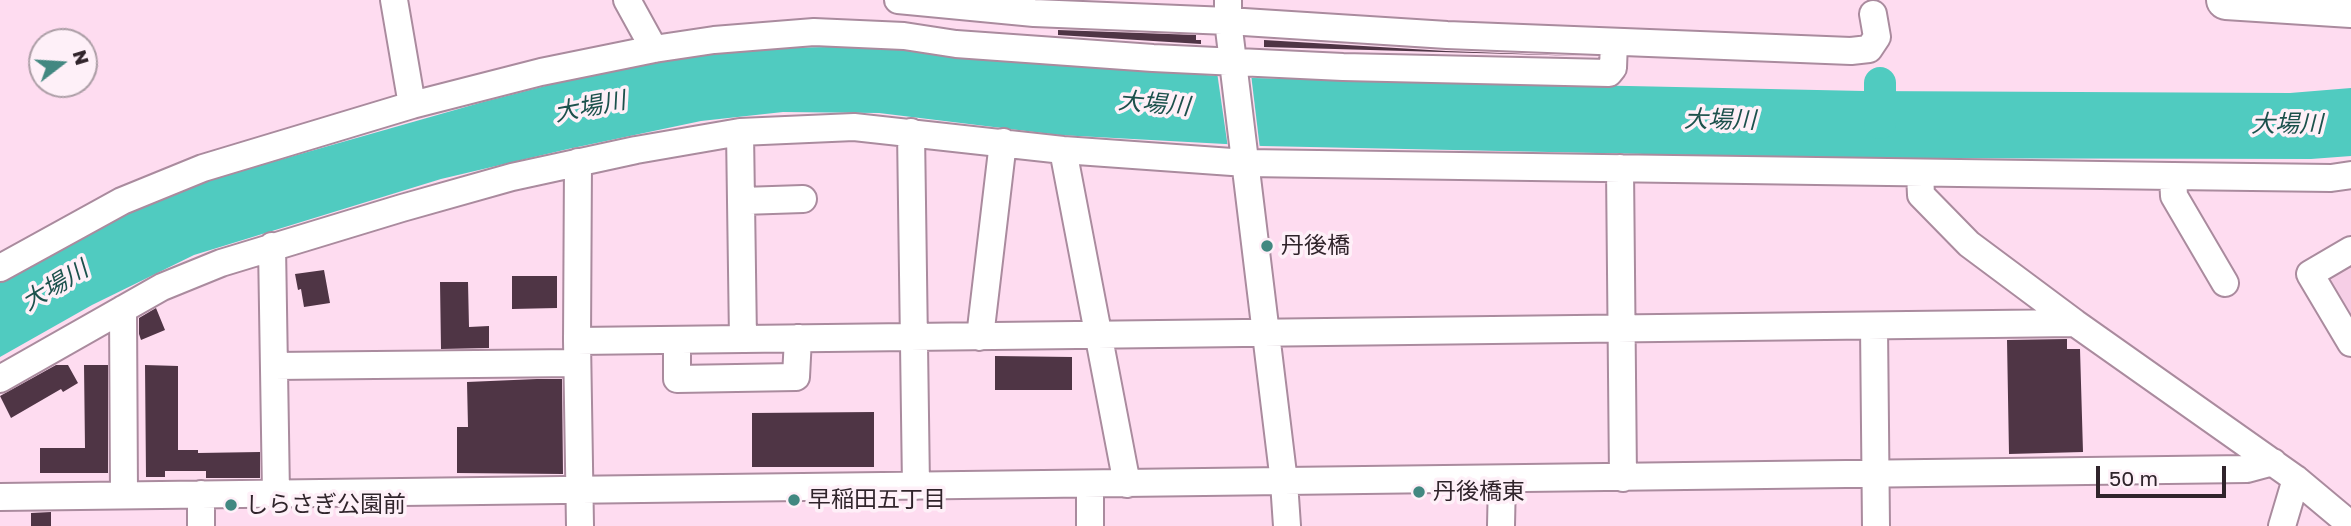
<!DOCTYPE html>
<meta charset="utf-8">
<style>
body{margin:0}
#map{position:relative;width:2351px;height:526px;overflow:hidden;background:#fedcf0;font-family:"Golos Text",sans-serif}
canvas{display:block}
.north{position:absolute;left:28px;top:28px;width:70px;height:70px;box-sizing:border-box;background:#fef0f8;border:2px solid #ac9ea6;border-radius:50%;rotate:73deg;font-size:19px;font-weight:700;line-height:28px;text-align:center;color:#30242b}
.north::after{content:'';display:block;margin:auto;width:24px;height:32px;background:#428881;clip-path:polygon(50% 0,100% 100%,50% 72%,0 100%)}
.scale{position:absolute;left:2096px;top:466px;width:130px;height:32px;box-sizing:border-box;border:4px solid #30242b;border-top:0;padding-left:9px;font-size:21px;line-height:24px;white-space:nowrap;color:#30242b;-webkit-text-stroke:5px #fef0f8;paint-order:stroke}
</style>
<div id="map">
<canvas width="2351" height="526"></canvas>
<div class="north">N</div>
<div class="scale">50 m</div>
</div>
<script>
const ctx = document.querySelector('canvas').getContext('2d');
ctx.lineJoin = 'round';
function paint(path, color) { ctx.fillStyle = color; ctx.fill(path, 'evenodd'); }
const poly = rows => new Path2D(rows.map(r => 'M' + r).join(''));
function stroke(path, color, width, dash) { ctx.strokeStyle = color; ctx.lineWidth = width; ctx.lineCap = dash ? 'butt' : 'round'; ctx.setLineDash(dash || []); ctx.stroke(path); }
function label(font, color, halo, rows, align = 'center') {
  ctx.font = font + ' "Golos Text","Noto Sans JP",sans-serif'; ctx.lineWidth = 7; ctx.setLineDash([]); ctx.textBaseline = 'middle'; ctx.strokeStyle = halo; ctx.fillStyle = color; for (const [text, x, y, turn = 0] of rows) {
    ctx.save(); ctx.translate(x, y); ctx.rotate((+turn || 0) * Math.PI / 180); ctx.textAlign = isNaN(turn) ? turn : align; if (halo) ctx.strokeText(text, 0, 0); ctx.fillText(text, 0, 0); ctx.restore();
  }
}
paint(poly([
 [2351,261,2351,325,2323,278]
]), '#f6cee6');
paint(poly([
 [879,46,1051,65,1252,78,1864,91,2290,93,2351,88,2351,156,2311,159,1835,158,1262,146,1059,135,879,113,783,112,701,121,568,149,441,179,194,255,92,305,0,357,0,280,114,218,202,182,483,102,627,65,726,49]
]), '#50cbc0');
paint(poly([
 [1217,72,1251,74,1260,149,1228,148]
]), '#fedcf0');
stroke(poly([
 [1880,123,1880,83]
]), '#50cbc0', 32);
paint(poly([
 [1058,30,1196,35,1196,40,1201,40,1201,44,1058,35],
 [1264,40,1446,51,1583,56,1264,47],
 [324,270,330,303,304,307,301,289,298,290,295,274],
 [512,276,557,276,557,308,512,309],
 [440,282,468,282,469,327,489,326,489,348,441,349],
 [156,308,165,330,141,340,139,334,139,318],
 [2067,339,2067,349,2080,349,2083,452,2009,454,2007,340],
 [995,356,1072,357,1072,390,995,390],
 [56,365,68,365,78,383,63,392,61,389,11,418,0,396],
 [84,365,108,365,108,473,40,473,40,448,85,448],
 [145,365,178,366,178,450,198,450,198,453,260,452,260,478,206,478,206,471,165,471,165,477,146,477],
 [537,379,562,379,563,474,457,473,457,427,468,427,467,382],
 [874,412,874,467,752,467,752,413],
 [51,512,51,526,31,526,31,513]
]), '#4f3545');
const minor = poly([
 [394,0,412,105],
 [627,0,654,49],
 [898,0,1034,13,1228,21,1447,35,1851,51,1869,49,1877,37,1873,14],
 [1228,0,1228,21,1284,482,1287,526],
 [740,132,743,339],
 [911,132,916,486],
 [1063,150,1127,484],
 [578,162,577,341,580,526],
 [1620,168,1623,478],
 [1920,173,1921,195,1969,244,2075,323,2296,479,2351,525],
 [2173,176,2174,196,2225,283],
 [742,201,803,199],
 [272,246,276,494],
 [2351,250,2310,274,2351,343],
 [0,268,122,201,203,168,412,105,541,72,654,49,714,40,814,32,904,36,956,44,1153,58,1343,67,1609,73,1613,68,1614,42],
 [123,309,124,494],
 [1874,326,1876,526],
 [980,337,1003,142],
 [577,341,2075,323],
 [677,341,677,379,796,377,798,338],
 [274,366,577,363],
 [0,379,162,287,221,263,402,208,512,177,636,150,740,132,854,127,1063,150,1246,163,2173,176,2331,178,2351,175],
 [1090,484,1090,526],
 [201,494,201,526],
 [0,497,2247,469,2273,462],
 [1501,526,1502,479],
 [2282,526,2296,479]
]);
const highway = poly([
 [2226,0,2351,8]
]);
stroke(minor, '#aa8b9e', 30);
stroke(highway, '#aa8b9e', 42);
stroke(minor, '#fff', 26);
stroke(highway, '#fff', 38);
for (const [x, y, r, color] of [
 [1267,246,7,"#428881"],
 [1419,492,7,"#428881"],
 [794,500,7,"#428881"],
 [231,505,7,"#428881"]
]) { const dot = new Path2D(); dot.arc(x, y, r, 0, 2 * Math.PI); ctx.fillStyle = color; ctx.fill(dot); stroke(dot, '#fef0f8', 2.5); }
label('23px', '#30242b', '#fef0f8', [
 ["丹後橋",1281,246],
 ["丹後橋東",1433,492],
 ["早稲田五丁目",808,500],
 ["しらさぎ公園前",245,505]
], 'left');
label('italic 24px', '#1c514c', '#fef0f8', [
 ["大場川",1154,104,5],
 ["大場川",590,107,-11],
 ["大場川",1720,120,1],
 ["大場川",2287,124],
 ["大場川",55,286,-31]
]);
</script>
